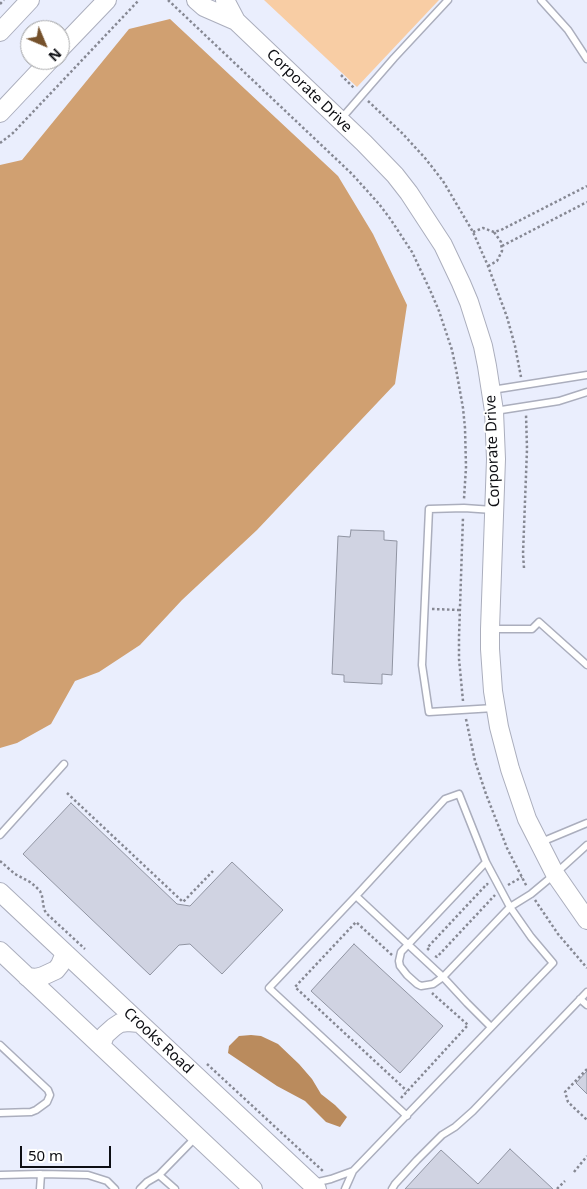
<!DOCTYPE html>
<style>
body{margin:0}
#map{position:relative;width:587px;height:1189px;overflow:hidden;background:#eaeefd;font-family:"Noto Sans",sans-serif}
canvas{display:block}
.north{position:absolute;left:20px;top:20px;width:50px;height:50px;box-sizing:border-box;background:#fff;border:1px solid #9e9fa1;border-radius:50%;rotate:135deg;font-size:14px;font-weight:700;line-height:20px;text-align:center;color:#0d0e13}
.north::after{content:'';display:block;margin:auto;width:18px;height:22px;background:#75512b;clip-path:polygon(50% 0,100% 100%,50% 72%,0 100%)}
.scale{position:absolute;left:20px;top:1146px;width:91px;height:22px;box-sizing:border-box;border:2px solid #0d0e13;border-top:0;padding-left:6px;font-size:15px;line-height:18px;white-space:nowrap;color:#0d0e13;-webkit-text-stroke:4px #fff;paint-order:stroke}
</style>
<div id="map">
<canvas width="587" height="1189"></canvas>
<div class="north">N</div>
<div class="scale">50 m</div>
</div>
<script>
const ctx = document.querySelector('canvas').getContext('2d');
ctx.lineJoin = 'round';
function paint(path, color) { ctx.fillStyle = color; ctx.fill(path, 'evenodd'); }
const poly = rows => new Path2D(rows.map(r => 'M' + r).join(''));
function stroke(path, color, width, dash) { ctx.strokeStyle = color; ctx.lineWidth = width; ctx.lineCap = dash ? 'butt' : 'round'; ctx.setLineDash(dash || []); ctx.stroke(path); }
function label(font, color, halo, rows, align = 'center') {
  ctx.font = font + ' "Noto Sans",sans-serif'; ctx.lineWidth = 4; ctx.setLineDash([]); ctx.textBaseline = 'middle'; ctx.strokeStyle = halo; ctx.fillStyle = color; for (const [text, x, y, turn = 0] of rows) {
    ctx.save(); ctx.translate(x, y); ctx.rotate((+turn || 0) * Math.PI / 180); ctx.textAlign = isNaN(turn) ? turn : align; if (halo) ctx.strokeText(text, 0, 0); ctx.fillText(text, 0, 0); ctx.restore();
  }
}
paint(poly([
 [264,0,439,0,357,87]
]), '#f8cda4');
paint(poly([
 [170,19,338,176,373,234,407,305,395,384,257,530,182,600,140,645,99,672,75,681,51,724,17,743,0,748,0,165,22,160,129,29]
]), '#d0a071');
paint(poly([
 [251,1035,261,1036,278,1044,299,1064,312,1079,321,1094,335,1105,347,1117,340,1127,326,1122,305,1101,277,1086,228,1053,229,1046,239,1036]
]), '#ba8b5d');
const building = poly([
 [351,530,384,531,384,540,397,541,392,675,382,674,382,684,344,682,344,675,332,674,338,536,350,537,351,530],
 [71,803,177,904,190,906,232,862,283,910,222,974,190,944,179,945,150,975,23,854,71,803],
 [354,944,443,1026,400,1073,311,991,354,944],
 [587,1071,587,1094,576,1083,587,1071],
 [510,1149,553,1189,405,1189,441,1150,478,1184,510,1149]
]);
paint(building, '#d0d3e2');
stroke(building, '#9094a2', 1);
const lane = poly([
 [541,0,568,30,587,59],
 [341,119,394,58,448,0],
 [492,390,587,375],
 [495,411,559,401,587,392],
 [493,510,464,508,429,509,422,665,429,712,494,708],
 [490,629,532,629,539,622,587,665],
 [0,835,64,764],
 [539,843,587,823],
 [486,862,510,907,443,977,433,984,421,986,417,984,407,975,400,966,399,961,401,952,486,862],
 [356,896,445,799,459,794,486,862],
 [580,999,587,1005],
 [0,1045,48,1090,50,1095,47,1102,36,1110,31,1112,0,1113],
 [407,1116,269,988,356,896,443,977,467,1003,491,1027],
 [41,1174,88,1175,107,1181,115,1189],
 [0,1175,41,1174,40,1189],
 [159,1175,175,1189],
 [314,1183,331,1179,353,1171],
 [140,1189,147,1182,159,1175,196,1137],
 [345,1189,353,1171,553,963,531,937,510,907,531,894,555,874,587,845],
 [392,1189,395,1184,417,1160,442,1135,455,1127,473,1111,587,992]
]);
const secondary = poly([
 [196,0,204,7,236,21],
 [225,0,236,21,364,143,395,175,409,193,443,245,461,283,469,302,483,346,487,366,494,411,496,459,490,629,490,649,493,691,499,727,510,769,527,819,555,874,587,920],
 [0,32,30,0],
 [60,49,107,0],
 [0,113,50,60],
 [0,892,317,1189],
 [0,951,253,1189],
 [27,977,36,978,43,976,56,970,60,965,65,953],
 [101,1046,105,1035,114,1027,120,1023,128,1022,139,1023]
]);
stroke(lane, '#abaebd', 9);
stroke(secondary, '#abaebd', 20);
stroke(poly([
 [168,0,352,174,379,204,391,220,412,252,430,290,439,311,452,350,456,369,463,408,465,428,466,467,464,499],
 [0,4,4,0],
 [341,75,355,89],
 [368,101,402,133,425,158,443,181,473,232,488,266,507,317,515,346,521,377],
 [0,143,13,133,139,0],
 [473,232,483,228,494,232,501,230,587,186],
 [502,246,587,202],
 [488,266,497,261,502,251,501,242,494,232],
 [524,568,523,554,527,449,526,414],
 [432,609,460,610],
 [463,701,459,659,459,637,463,517],
 [466,719,475,761,486,794,507,848,527,887],
 [67,793,183,902,213,871],
 [0,861,15,874,30,882,35,886,40,891,42,896,44,909,46,913,85,949],
 [508,885,522,877],
 [535,900,558,934,587,968],
 [429,950,427,948,487,884,488,885],
 [392,955,356,922,295,987,407,1091],
 [435,956,437,957,495,895],
 [207,1064,324,1172],
 [587,1069,565,1092,568,1102,587,1120],
 [401,1098,468,1025,432,993],
 [574,1172,587,1156],
 [557,1189,565,1181]
]), '#868893', 2.5, [2.5, 2.5]);
stroke(lane, '#fff', 6);
stroke(secondary, '#fff', 18);
label('15px', '#0d0e13', '#fff', [
 ["Corporate Drive",309,91,44],
 ["Corporate Drive",493,451,-92],
 ["Crooks Road",158,1041,43]
]);
</script>
